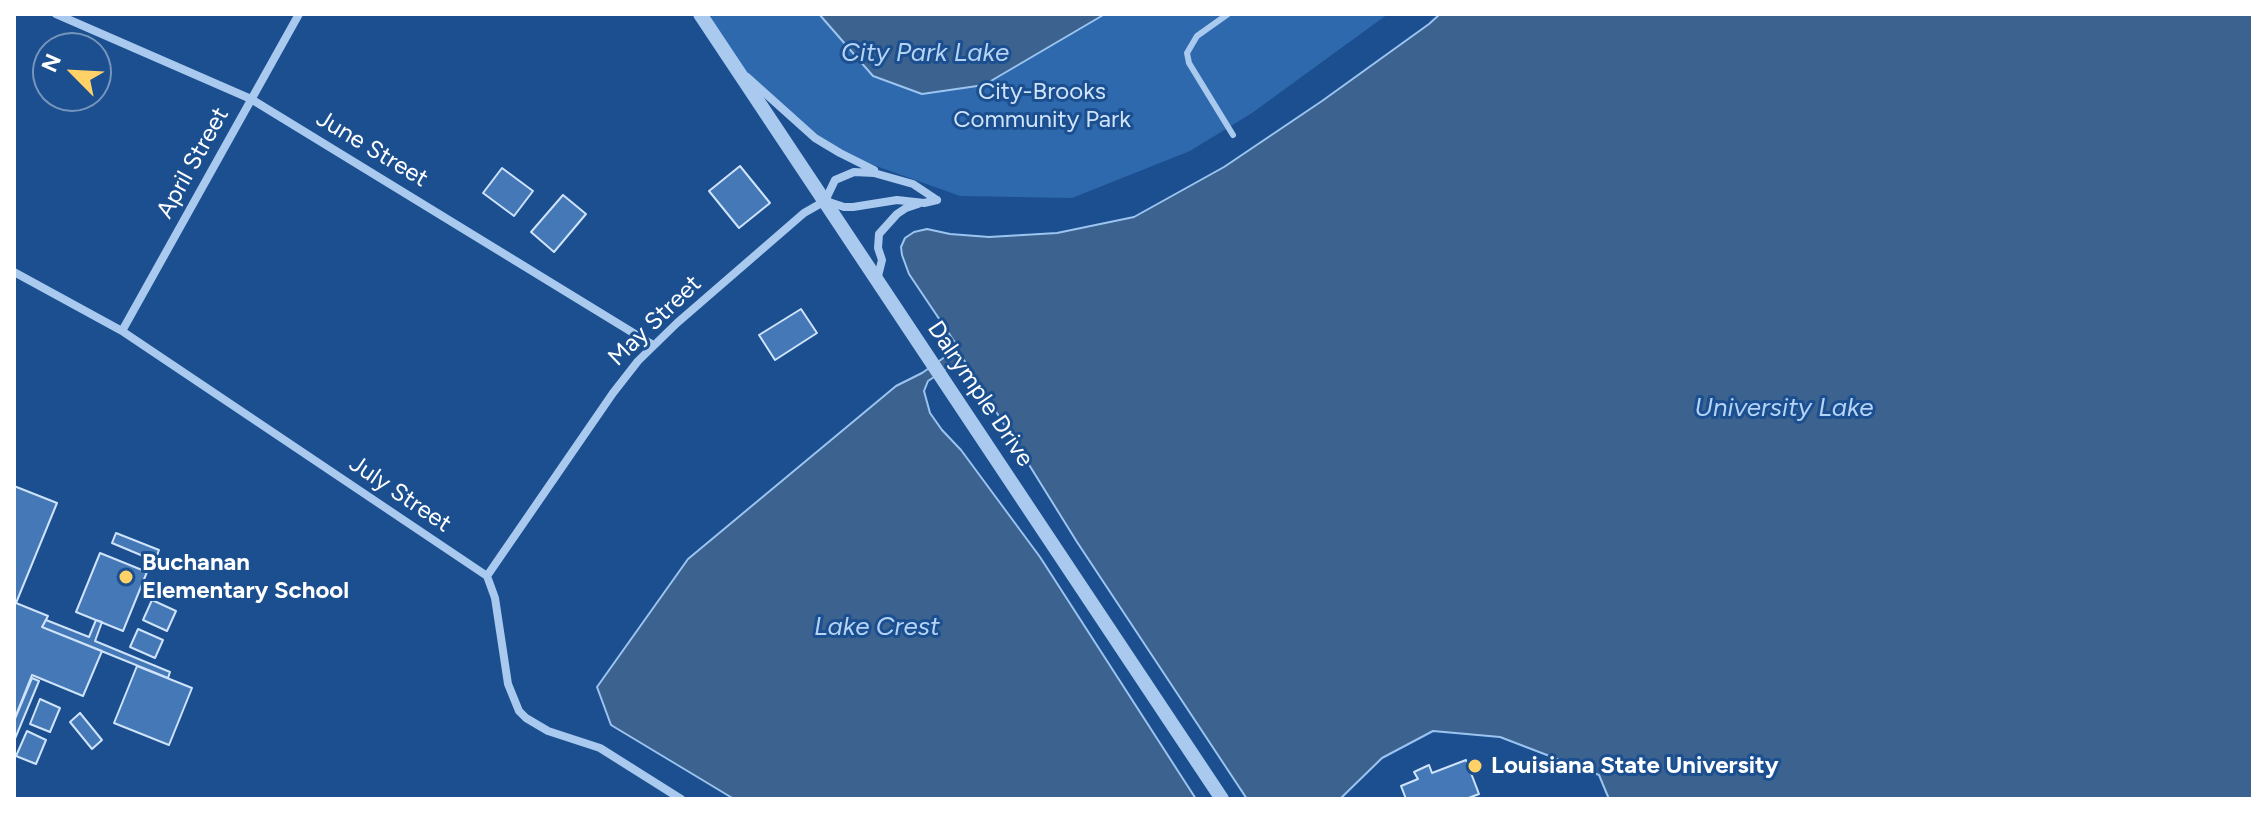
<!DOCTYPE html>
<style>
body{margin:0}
#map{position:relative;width:2267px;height:813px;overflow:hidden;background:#1b4f8f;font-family:Figtree,sans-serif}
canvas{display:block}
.frame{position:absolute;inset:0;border:16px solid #fff;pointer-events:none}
.north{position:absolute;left:32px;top:32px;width:80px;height:80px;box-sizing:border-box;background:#1b4f8f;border:2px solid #7695bc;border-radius:50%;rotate:294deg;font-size:22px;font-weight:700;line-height:32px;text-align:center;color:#fff}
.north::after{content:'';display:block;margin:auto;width:28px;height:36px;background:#ffd166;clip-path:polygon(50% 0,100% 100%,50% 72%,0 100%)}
</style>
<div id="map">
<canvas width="2267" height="813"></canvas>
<div class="frame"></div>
<div class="north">N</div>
</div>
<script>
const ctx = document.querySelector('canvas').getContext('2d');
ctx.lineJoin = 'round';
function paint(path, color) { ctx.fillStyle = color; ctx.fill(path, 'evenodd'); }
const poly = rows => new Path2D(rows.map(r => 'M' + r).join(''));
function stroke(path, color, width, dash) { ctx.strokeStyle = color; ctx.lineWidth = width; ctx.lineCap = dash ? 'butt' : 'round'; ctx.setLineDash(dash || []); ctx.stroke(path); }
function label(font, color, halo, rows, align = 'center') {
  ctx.font = font + ' Figtree,sans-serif'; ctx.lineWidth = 6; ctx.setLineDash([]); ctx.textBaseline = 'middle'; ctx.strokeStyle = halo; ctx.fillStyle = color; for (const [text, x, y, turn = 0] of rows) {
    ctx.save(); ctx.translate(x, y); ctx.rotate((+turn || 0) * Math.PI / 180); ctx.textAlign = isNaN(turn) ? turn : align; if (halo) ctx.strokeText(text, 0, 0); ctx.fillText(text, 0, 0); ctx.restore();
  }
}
paint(poly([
 [695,14,1388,14,1252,113,1190,151,1072,198,960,196,840,153,740,72]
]), '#2e69ad');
const water = poly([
 [819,14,1105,14,984,85,922,94,873,76,819,14],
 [1440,14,2253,14,2253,799,1609,799,1599,775,1500,737,1433,731,1382,758,1340,799,1247,799,1077,542,964,360,958,361,928,381,924,391,930,413,942,430,961,450,1040,557,1196,799,734,799,611,725,597,687,688,559,896,386,922,373,952,352,956,344,909,274,902,255,901,247,905,238,914,232,927,229,950,234,989,237,1057,233,1134,217,1224,167,1322,101,1429,24,1440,14]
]);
paint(water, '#3c6290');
stroke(water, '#9cc4f0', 2);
const building = poly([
 [740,166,770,203,739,228,709,191,740,166],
 [502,168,533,191,514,216,483,193,502,168],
 [563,195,586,214,554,252,531,232,563,195],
 [801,309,817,333,775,360,759,335,801,309],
 [14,486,57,503,16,603,48,616,42,627,102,651,83,696,32,675,14,720,14,486],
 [116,533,159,550,155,561,112,543,116,533],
 [100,553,147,572,123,631,76,612,100,553],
 [152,600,176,611,167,631,143,620,152,600],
 [46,620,89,637,96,620,102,622,95,641,170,672,168,678,42,627,46,620],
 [138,629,163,640,155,658,130,647,138,629],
 [137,666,192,688,169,745,114,723,137,666],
 [32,678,39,681,14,741,14,721,32,678],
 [40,699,60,708,50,732,30,724,40,699],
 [80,713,102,740,92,749,70,722,80,713],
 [27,731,46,740,36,764,16,756,27,731],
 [1466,760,1479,794,1466,799,1406,799,1401,786,1418,779,1414,772,1429,765,1432,773,1466,760]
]);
paint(building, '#4478b7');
stroke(building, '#cfe3fa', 2);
stroke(poly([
 [1228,14,1197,36,1187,53,1189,63,1233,135]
]), '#a9c9ee', 6);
stroke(poly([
 [56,14,251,99,653,345],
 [747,77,815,138,840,153,874,170],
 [826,201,844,207,853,207,897,200,924,203,937,200],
 [14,272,122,331,487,576,495,598,508,684,519,711,526,718,548,731,600,748,681,799],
 [877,280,882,260,878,248,879,234,897,214,906,208,918,204],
 [122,331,299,14],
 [487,576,613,393,638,361,677,323,804,213,825,201,835,180,854,172,874,173,913,184,937,200]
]), '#a9c9ee', 8);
stroke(poly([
 [700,14,1222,799]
]), '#a9c9ee', 14);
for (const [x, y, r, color] of [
 [126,577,8,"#ffd166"],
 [1475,766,8,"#ffd166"]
]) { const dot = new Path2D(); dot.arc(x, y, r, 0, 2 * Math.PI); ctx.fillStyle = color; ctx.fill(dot); stroke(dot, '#1b4f8f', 3); }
label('24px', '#cfe3fa', '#1b4f8f', [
 ["City-Brooks",1042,92],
 ["Community Park",1042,120]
]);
label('24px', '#fff', '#1b4f8f', [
 ["June Street",372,149,31],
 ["April Street",193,163,-61],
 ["May Street",655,321,-44],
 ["Dalrymple Drive",980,394,56],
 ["July Street",400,494,34]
]);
label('bold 24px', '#fff', '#1b4f8f', [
 ["Buchanan",142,563],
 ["Elementary School",142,591],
 ["Louisiana State University",1491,766]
], 'left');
label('italic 26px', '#b5d3f5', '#1b4f8f', [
 ["City Park Lake",925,53],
 ["University Lake",1784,408],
 ["Lake Crest",877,627]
]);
</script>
